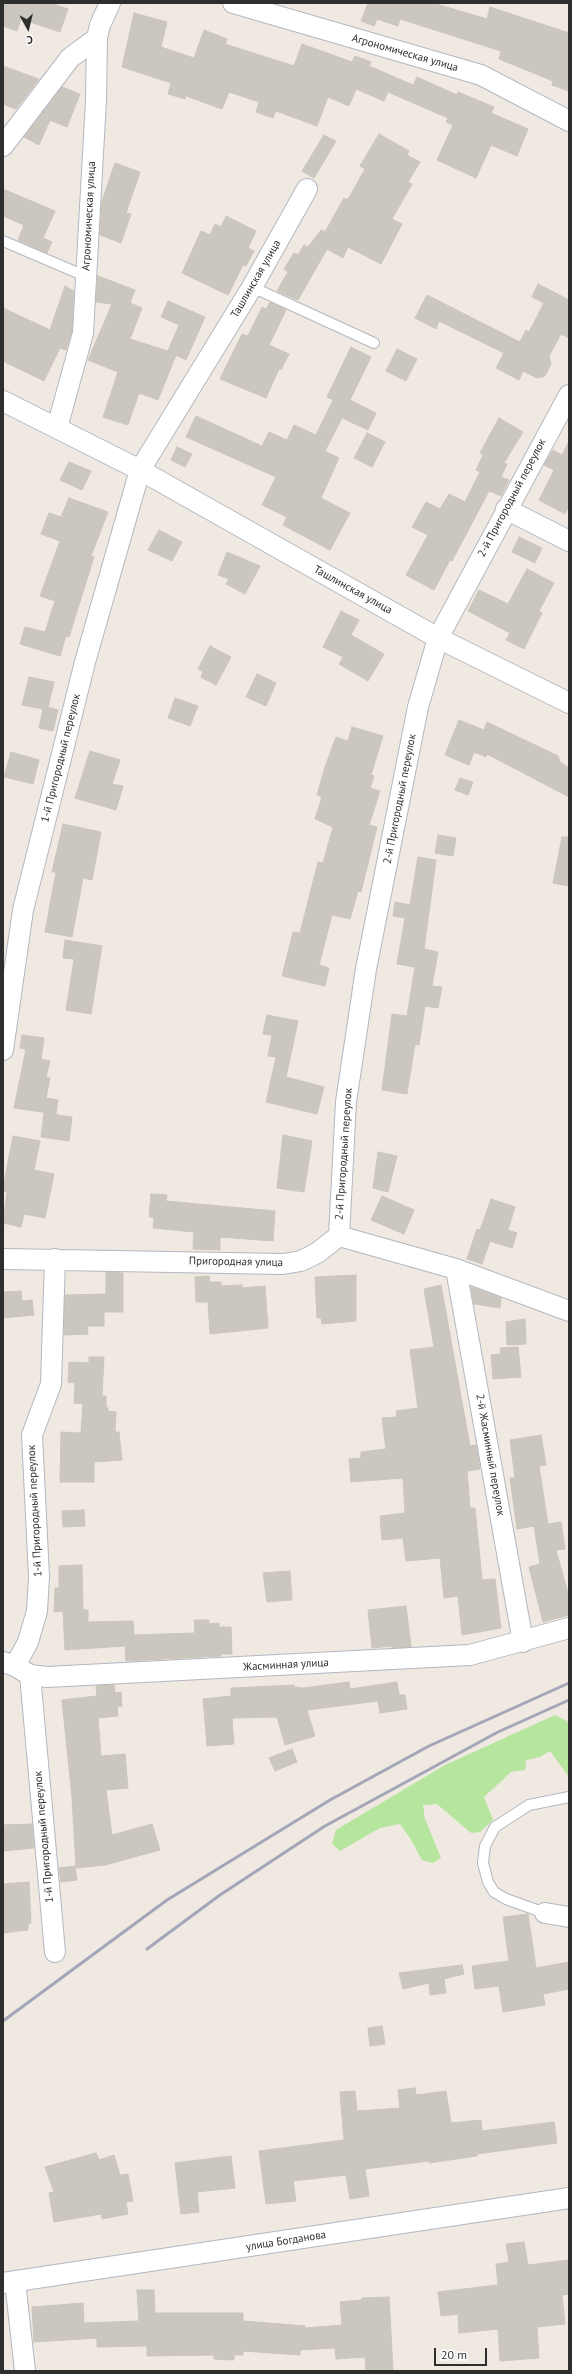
<!DOCTYPE html>
<meta charset="utf-8">
<style>
body{margin:0}
#map{position:relative;width:572px;height:2374px;overflow:hidden;background:#efe9e1;font-family:"PT Sans",sans-serif}
canvas{display:block}
.frame{position:absolute;inset:0;border:4px solid #2e2e2e;pointer-events:none}
.north{position:absolute;left:8px;top:8px;width:40px;height:40px;-webkit-text-stroke:3px #fff;paint-order:stroke;rotate:172deg;font-size:11px;font-weight:700;line-height:16px;text-align:center;color:#2e2e2e}
.north::after{content:'';display:block;margin:auto;width:14px;height:18px;background:#2e2e2e;clip-path:polygon(50% 0,100% 100%,50% 72%,0 100%)}
.scale{position:absolute;left:434px;top:2348px;width:53px;height:18px;box-sizing:border-box;border:2px solid #2e2e2e;border-top:0;padding-left:5px;font-size:12px;line-height:14px;white-space:nowrap;color:#2e2e2e;-webkit-text-stroke:3px #fff;paint-order:stroke}
</style>
<div id="map">
<canvas width="572" height="2374"></canvas>
<div class="frame"></div>
<div class="north">С</div>
<div class="scale">20 m</div>
</div>
<script>
const ctx = document.querySelector('canvas').getContext('2d');
ctx.lineJoin = 'round';
function paint(path, color) { ctx.fillStyle = color; ctx.fill(path, 'evenodd'); }
const poly = rows => new Path2D(rows.map(r => 'M' + r).join(''));
function stroke(path, color, width, dash) { ctx.strokeStyle = color; ctx.lineWidth = width; ctx.lineCap = dash ? 'butt' : 'round'; ctx.setLineDash(dash || []); ctx.stroke(path); }
function label(font, color, halo, rows, align = 'center') {
  ctx.font = font + ' "PT Sans",sans-serif'; ctx.lineWidth = 3.5; ctx.setLineDash([]); ctx.textBaseline = 'middle'; ctx.strokeStyle = halo; ctx.fillStyle = color; for (const [text, x, y, turn = 0] of rows) {
    ctx.save(); ctx.translate(x, y); ctx.rotate((+turn || 0) * Math.PI / 180); ctx.textAlign = isNaN(turn) ? turn : align; if (halo) ctx.strokeText(text, 0, 0); ctx.fillText(text, 0, 0); ctx.restore();
  }
}
paint(poly([
 [555,1715,567,1721,569,1725,569,1777,550,1751,540,1757,526,1760,525,1770,511,1772,484,1797,493,1820,480,1832,471,1833,437,1804,423,1805,425,1819,441,1858,433,1863,422,1860,410,1838,400,1824,380,1828,340,1851,332,1844,336,1830,445,1765]
]), '#b6e59e');
const building = poly([
 [3,3,57,3,56,5,68,9,60,32,21,19,17,31,3,26,3,3],
 [368,3,433,3,487,19,490,7,569,33,569,91,552,85,553,81,499,59,501,51,400,19,398,26,377,19,374,26,361,21,368,3],
 [134,13,167,22,161,47,194,58,204,30,227,39,225,44,294,66,302,44,352,62,355,56,371,62,369,66,413,85,417,77,457,95,458,92,494,107,491,113,528,129,517,156,491,145,476,178,437,160,453,125,446,122,448,118,388,92,384,101,356,89,349,106,328,97,317,126,276,111,273,118,256,112,259,102,229,92,222,109,186,96,185,99,168,94,171,83,122,67,134,13],
 [3,66,39,79,16,109,3,104,3,66],
 [62,87,80,94,67,127,50,120,39,145,24,137,62,87],
 [379,134,409,151,407,155,420,162,408,182,412,184,392,219,402,224,381,264,348,247,343,258,327,249,298,300,277,291,288,272,284,269,294,253,298,255,304,245,308,247,321,230,325,232,344,198,347,200,350,196,365,169,360,166,379,134],
 [324,135,336,141,314,178,302,171,324,135],
 [115,163,140,172,126,213,131,214,121,243,100,235,102,201,115,163],
 [3,189,55,211,43,238,52,242,47,253,18,240,24,225,3,216,3,189],
 [226,216,256,231,248,248,254,251,246,266,243,265,228,295,182,273,201,231,210,235,215,224,221,227,226,216],
 [98,276,135,290,130,303,142,308,130,339,168,351,179,325,161,317,168,301,205,317,186,360,176,355,158,400,139,393,128,425,103,417,118,372,88,360,112,304,96,302,98,276],
 [538,284,569,300,569,338,561,334,549,356,551,364,545,376,537,378,523,371,519,380,496,368,504,353,439,321,436,329,415,318,427,295,520,342,526,330,529,332,544,303,532,297,538,284],
 [65,286,74,291,72,331,66,350,60,348,44,381,3,361,3,308,50,330,65,286],
 [270,302,286,310,269,345,289,354,281,370,279,369,266,398,220,379,242,334,248,336,262,307,266,309,270,302],
 [351,347,371,357,350,400,376,413,368,430,342,418,325,451,339,458,321,498,350,513,330,550,283,525,287,517,262,505,276,477,186,437,196,416,262,446,269,432,287,440,294,425,316,435,333,400,327,397,351,347],
 [397,349,417,359,406,381,386,371,397,349],
 [499,418,523,432,504,463,507,464,501,477,509,480,501,496,489,491,452,561,450,560,434,590,406,575,428,535,412,527,426,502,440,509,449,494,465,502,480,472,476,470,483,455,480,453,499,418],
 [367,433,385,442,372,467,354,458,367,433],
 [569,441,569,506,565,514,539,500,554,470,544,465,553,450,562,455,569,441],
 [177,447,192,454,185,467,171,460,177,447],
 [69,462,91,471,82,490,60,480,69,462],
 [69,498,108,512,91,556,94,557,69,637,66,636,60,656,20,644,25,627,45,632,55,601,40,596,60,541,41,534,49,513,61,517,69,498],
 [159,530,182,542,172,561,148,550,159,530],
 [519,537,542,548,535,563,512,552,519,537],
 [227,552,260,566,245,594,226,584,229,579,218,575,227,552],
 [527,569,554,583,539,611,542,613,524,649,506,640,510,633,468,611,479,590,508,604,527,569],
 [341,611,359,620,351,635,384,654,368,681,339,664,343,657,323,647,341,611],
 [210,646,231,657,216,685,201,677,203,672,198,669,210,646],
 [257,674,276,683,266,706,246,697,257,674],
 [29,677,54,682,48,707,58,710,53,731,39,728,43,709,22,705,29,677],
 [175,698,198,706,190,726,168,718,175,698],
 [459,720,484,730,487,722,558,756,560,762,569,768,569,797,487,754,486,757,474,752,469,765,445,755,459,720],
 [352,727,383,736,371,775,374,776,370,788,380,791,369,825,377,827,361,892,358,891,350,919,332,915,319,965,329,968,325,986,282,976,293,932,300,933,318,862,323,863,333,827,315,819,322,797,317,795,325,767,336,737,348,741,352,727],
 [90,751,120,760,112,784,123,786,116,810,75,798,90,751],
 [11,752,39,760,33,784,4,777,11,752],
 [460,778,473,782,468,795,455,790,460,778],
 [63,824,101,832,92,880,83,878,72,937,45,932,56,872,52,872,63,824],
 [438,835,456,838,453,856,435,853,438,835],
 [562,837,569,837,569,886,553,883,562,837],
 [418,857,436,860,424,949,438,952,432,986,442,987,438,1008,425,1006,419,1045,415,1044,407,1094,382,1090,392,1014,407,1016,415,967,397,964,405,918,393,916,395,902,410,905,418,857],
 [65,940,102,946,91,1014,66,1010,74,959,63,958,65,940],
 [267,1015,298,1021,286,1077,324,1087,317,1114,266,1102,276,1057,268,1056,272,1035,263,1034,267,1015],
 [22,1035,44,1038,41,1059,50,1061,46,1077,50,1078,46,1098,58,1100,56,1114,14,1108,26,1049,20,1048,22,1035],
 [44,1113,72,1117,69,1141,41,1137,44,1113],
 [283,1135,312,1141,304,1192,277,1188,283,1135],
 [13,1136,40,1141,34,1170,54,1174,45,1218,24,1214,21,1227,3,1223,7,1192,3,1191,3,1188,13,1136],
 [378,1152,397,1156,388,1192,373,1188,378,1152],
 [151,1194,167,1195,166,1201,275,1211,273,1241,220,1237,220,1250,193,1249,194,1232,153,1228,154,1217,149,1217,151,1194],
 [382,1196,414,1210,404,1234,371,1220,382,1196],
 [491,1199,515,1207,508,1230,517,1233,512,1248,490,1241,482,1264,467,1259,477,1229,480,1230,491,1199],
 [106,1272,123,1273,123,1312,104,1312,104,1326,87,1326,88,1334,64,1335,65,1295,106,1294,106,1272],
 [356,1275,356,1321,322,1324,321,1318,317,1318,315,1277,356,1275],
 [209,1276,210,1282,221,1282,221,1286,242,1285,242,1288,265,1286,268,1328,210,1334,208,1302,196,1302,195,1277,209,1276],
 [441,1285,470,1446,476,1445,480,1469,467,1471,470,1508,475,1508,482,1580,495,1579,501,1628,462,1635,458,1596,444,1598,440,1558,406,1561,403,1538,382,1540,380,1516,405,1513,403,1478,351,1482,349,1459,361,1458,361,1452,386,1449,382,1418,397,1417,396,1411,418,1408,410,1350,434,1347,424,1289,441,1285],
 [471,1287,501,1298,500,1308,474,1304,471,1287],
 [21,1291,22,1301,32,1300,34,1315,3,1318,3,1292,21,1291],
 [525,1319,526,1344,507,1345,506,1322,525,1319],
 [518,1347,521,1377,493,1379,491,1355,501,1354,500,1348,518,1347],
 [89,1357,104,1357,102,1396,106,1396,106,1407,108,1408,108,1411,116,1412,115,1432,119,1432,122,1460,94,1462,94,1482,60,1482,61,1432,81,1433,83,1404,74,1403,75,1383,68,1382,69,1362,89,1363,89,1357],
 [541,1435,546,1465,539,1466,548,1524,561,1522,565,1549,556,1550,569,1597,569,1615,543,1622,529,1567,540,1564,534,1526,517,1529,510,1478,515,1478,510,1440,541,1435],
 [84,1510,85,1526,63,1527,62,1511,84,1510],
 [82,1565,83,1610,88,1610,88,1622,133,1621,134,1635,195,1633,194,1620,209,1620,209,1624,219,1623,219,1627,231,1627,232,1654,221,1654,221,1656,126,1661,125,1646,65,1650,63,1611,54,1612,55,1588,59,1588,59,1566,82,1565],
 [290,1571,292,1600,267,1602,263,1573,290,1571],
 [406,1606,411,1647,392,1648,392,1646,372,1648,368,1610,406,1606],
 [349,1682,350,1689,397,1682,399,1695,405,1695,407,1709,380,1713,378,1701,307,1710,315,1736,285,1745,277,1717,232,1718,234,1744,207,1746,203,1699,231,1696,231,1688,294,1685,294,1687,303,1688,349,1682],
 [114,1685,115,1693,121,1692,122,1706,117,1707,118,1716,98,1718,101,1756,125,1754,128,1788,106,1790,112,1835,152,1824,160,1850,105,1865,76,1868,72,1797,62,1700,97,1696,96,1686,114,1685],
 [292,1749,297,1762,275,1771,269,1758,292,1749],
 [32,1824,34,1848,3,1851,3,1825,32,1824],
 [75,1866,77,1880,61,1882,59,1868,75,1866],
 [29,1882,31,1923,28,1924,28,1930,3,1933,3,1884,29,1882],
 [528,1914,536,1968,569,1962,569,1989,543,1994,545,2005,503,2012,499,1986,475,1989,472,1966,509,1961,503,1917,528,1914],
 [462,1965,464,1974,444,1979,446,1993,430,1995,429,1983,403,1989,399,1973,462,1965],
 [382,2026,385,2044,370,2046,368,2028,382,2026],
 [415,2088,416,2095,446,2091,451,2123,481,2120,482,2131,554,2122,557,2143,477,2154,477,2156,429,2163,429,2161,365,2169,369,2196,350,2199,346,2175,293,2181,296,2201,266,2204,259,2151,344,2140,340,2092,355,2091,357,2111,400,2108,398,2090,415,2088],
 [96,2153,99,2160,114,2155,120,2175,128,2174,133,2201,126,2202,128,2214,102,2219,101,2214,54,2222,49,2193,54,2192,45,2167,96,2153],
 [231,2156,235,2188,197,2192,199,2212,181,2214,175,2163,231,2156],
 [524,2242,528,2265,569,2260,569,2294,562,2295,565,2324,537,2327,539,2358,500,2361,498,2329,459,2333,458,2314,441,2316,438,2292,498,2285,496,2264,509,2262,506,2244,524,2242],
 [137,2290,154,2290,155,2313,243,2313,243,2321,305,2326,305,2328,342,2325,340,2302,362,2300,362,2298,389,2297,393,2370,366,2371,365,2357,336,2359,335,2348,300,2350,300,2355,243,2351,243,2355,234,2355,234,2360,214,2359,214,2355,147,2356,147,2346,97,2347,97,2338,34,2342,32,2307,83,2303,84,2323,139,2321,137,2290]
]);
paint(building, '#cbc7bf');
stroke(building, '#cbc5ba', 1);
const service = poly([
 [3,241,85,276],
 [252,287,374,343],
 [545,1913,506,1899,494,1892,488,1882,483,1863,485,1846,495,1827,529,1805,569,1797]
]);
const minor = poly([
 [233,3,481,75,569,121],
 [3,146,70,58,97,38],
 [3,401,140,470,438,638,569,703],
 [57,428,83,333,96,100,97,38,100,25,110,3],
 [506,509,569,541],
 [3,1050,23,910,85,662,140,470,252,287,307,189],
 [339,1236,346,1102,366,969,418,707,438,638,569,395],
 [3,1259,283,1264,301,1261,317,1253,339,1236,456,1269,569,1311],
 [456,1269,523,1642],
 [3,1662,15,1666,30,1675,47,1677,470,1655,569,1628],
 [15,1666,28,1642,37,1611,39,1577,32,1435,51,1384,55,1259],
 [30,1675,55,1952],
 [545,1913,569,1917],
 [15,2281,25,2371],
 [3,2283,569,2198]
]);
stroke(service, '#b4b7c1', 12);
stroke(minor, '#b4b7c1', 22);
stroke(service, '#fff', 10);
stroke(minor, '#fff', 20);
stroke(poly([
 [147,1949,220,1895,325,1826,498,1732,569,1700],
 [3,2021,167,1900,330,1800,429,1746,569,1683]
]), '#a3a6b8', 3);
label('11px', '#2e2e2e', '#fff', [
 ["Агрономическая улица",405,53,16],
 ["Агрономическая улица",89,216,-87],
 ["Ташлинская улица",256,279,-60],
 ["2-й Пригородный переулок",512,498,-62],
 ["Ташлинская улица",353,590,29],
 ["1-й Пригородный переулок",61,758,-76],
 ["2-й Пригородный переулок",400,799,-79],
 ["2-й Пригородный переулок",344,1154,-86],
 ["Пригородная улица",236,1262,1],
 ["2-й Жасминный переулок",490,1455,80],
 ["1-й Пригородный переулок",35,1511,-93],
 ["Жасминная улица",286,1665,-3],
 ["1-й Пригородный переулок",44,1837,-95],
 ["улица Богданова",286,2241,-9]
]);
</script>
